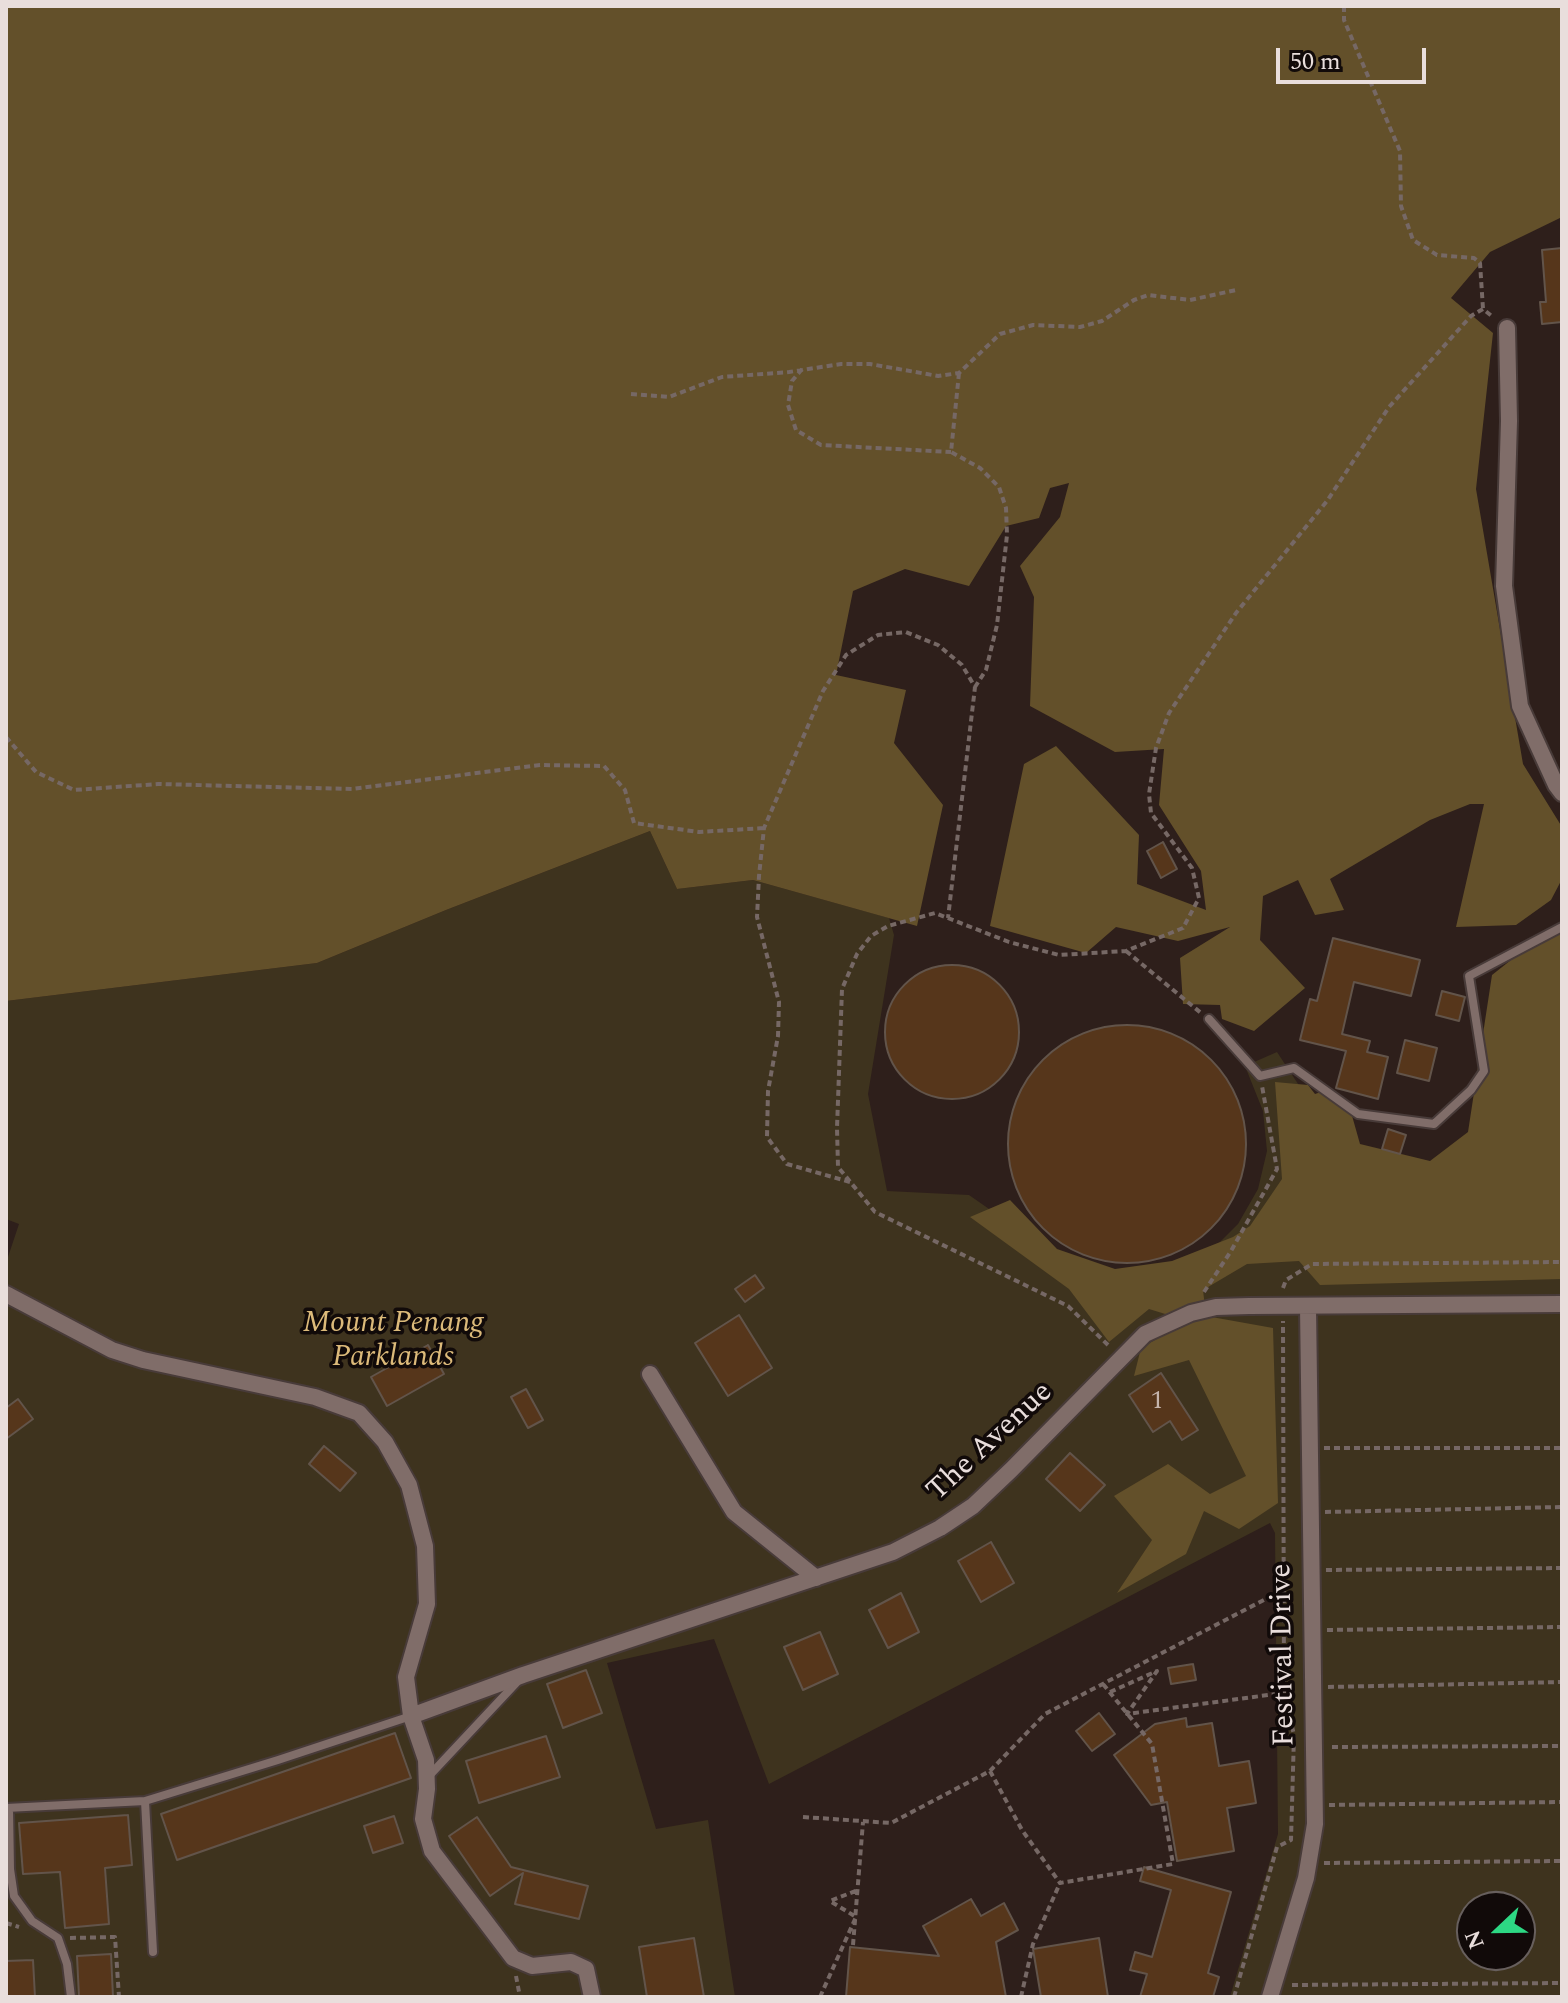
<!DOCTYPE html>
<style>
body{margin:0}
#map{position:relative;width:1568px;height:2003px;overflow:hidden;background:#2e1f1b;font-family:Spectral,serif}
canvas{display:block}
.frame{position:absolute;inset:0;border:8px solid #e9dedc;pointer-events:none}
.north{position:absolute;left:1456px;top:1891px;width:80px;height:80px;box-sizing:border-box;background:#110a09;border:2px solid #675f5d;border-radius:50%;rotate:248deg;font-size:22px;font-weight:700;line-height:32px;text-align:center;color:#e9dedc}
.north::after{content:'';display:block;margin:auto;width:28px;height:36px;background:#2dd884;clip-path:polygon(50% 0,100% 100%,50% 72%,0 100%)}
.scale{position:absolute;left:1276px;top:48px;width:150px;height:36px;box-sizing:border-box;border:4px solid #e9dedc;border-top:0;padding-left:10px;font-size:24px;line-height:28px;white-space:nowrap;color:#e9dedc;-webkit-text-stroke:6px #110a09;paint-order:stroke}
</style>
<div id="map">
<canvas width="1568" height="2003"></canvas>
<div class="frame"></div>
<div class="north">N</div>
<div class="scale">50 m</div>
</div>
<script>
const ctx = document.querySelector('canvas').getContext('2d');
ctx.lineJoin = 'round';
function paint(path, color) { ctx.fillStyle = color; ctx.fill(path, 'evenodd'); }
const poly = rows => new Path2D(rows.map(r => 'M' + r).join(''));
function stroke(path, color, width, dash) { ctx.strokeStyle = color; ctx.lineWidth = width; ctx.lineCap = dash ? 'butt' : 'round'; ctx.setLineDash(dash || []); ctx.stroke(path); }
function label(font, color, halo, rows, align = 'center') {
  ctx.font = font + ' Spectral,serif'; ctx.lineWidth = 7; ctx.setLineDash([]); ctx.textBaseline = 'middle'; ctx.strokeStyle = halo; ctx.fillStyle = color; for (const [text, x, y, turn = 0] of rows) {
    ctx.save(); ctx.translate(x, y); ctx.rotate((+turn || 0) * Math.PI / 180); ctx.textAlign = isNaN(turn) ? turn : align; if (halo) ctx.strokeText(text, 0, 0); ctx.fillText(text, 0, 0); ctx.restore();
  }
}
paint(poly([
 [650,831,677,889,753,880,889,918,894,935,868,1094,887,1191,969,1195,1068,1264,1139,1278,1210,1252,1238,1224,1258,1189,1267,1151,1263,1111,1245,1066,1277,1052,1333,1137,1431,1183,1479,1165,1562,967,1562,1997,1230,1997,1278,1834,1275,1533,1270,1523,769,1784,714,1639,607,1663,656,1829,708,1820,735,1997,6,1997,6,1263,19,1224,6,1219,6,1001,317,963,446,910],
 [1472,1907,1520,1907,1520,1955,1472,1955]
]), '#3e331e');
paint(poly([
 [6,6,1562,6,1562,217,1490,252,1451,298,1493,333,1476,489,1523,764,1562,827,1562,879,1551,900,1516,925,1456,927,1484,804,1470,804,1430,820,1330,879,1344,910,1315,915,1298,880,1263,896,1260,940,1305,988,1254,1031,1222,1019,1220,1005,1183,1004,1180,958,1230,927,1178,941,1116,927,1086,953,990,926,1024,764,1056,746,1139,835,1137,884,1206,910,1201,871,1159,805,1164,749,1115,752,1030,706,1034,597,1020,566,1060,517,1069,483,1050,488,1039,518,1006,526,969,586,905,569,853,591,836,675,906,690,894,743,943,805,917,926,753,880,677,889,650,831,446,910,317,963,6,1001],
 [1562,928,1562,1279,1320,1285,1299,1261,1247,1264,1203,1290,1206,1316,1273,1328,1278,1503,1239,1529,1204,1511,1186,1554,1117,1593,1152,1540,1114,1496,1168,1464,1210,1494,1246,1476,1189,1360,1134,1376,1141,1348,1188,1321,1149,1309,1109,1342,1069,1289,970,1217,1010,1200,1057,1249,1115,1269,1172,1261,1233,1237,1250,1226,1282,1179,1275,1082,1308,1085,1315,1094,1324,1091,1349,1105,1360,1144,1430,1161,1468,1132,1492,975,1540,937]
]), '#63502a');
const building = poly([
 [1562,248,1562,322,1542,324,1540,302,1546,302,1542,250,1562,248],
 [1163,842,1177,869,1161,878,1147,851,1163,842],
 [1333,938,1420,960,1411,996,1354,982,1342,1034,1370,1041,1367,1052,1388,1057,1378,1099,1336,1088,1346,1051,1300,1040,1310,999,1317,1001,1333,938],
 '885 1032a67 67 0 1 1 134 0a67 67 0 1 1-134 0Z',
 [1442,991,1465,997,1459,1021,1436,1015,1442,991],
 '1008 1144a119 119 0 1 1 238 0a119 119 0 1 1-238 0Z',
 [1405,1040,1437,1048,1429,1081,1397,1073,1405,1040],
 [1388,1129,1406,1135,1400,1154,1382,1149,1388,1129],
 [755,1275,764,1288,745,1302,735,1289,755,1275],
 [739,1315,772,1368,728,1396,695,1343,739,1315],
 [428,1345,444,1374,387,1406,371,1377,428,1345],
 [1161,1373,1198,1430,1182,1440,1170,1421,1153,1432,1129,1395,1161,1373],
 [526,1389,543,1420,528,1428,511,1397,526,1389],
 [18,1399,33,1419,6,1439,6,1408,18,1399],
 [324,1446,356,1473,340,1491,309,1464,324,1446],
 [1070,1453,1105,1485,1080,1511,1046,1479,1070,1453],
 [991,1542,1014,1583,981,1602,958,1561,991,1542],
 [901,1593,919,1632,888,1648,869,1610,901,1593],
 [820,1632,838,1674,803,1690,784,1647,820,1632],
 [1193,1664,1196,1680,1171,1684,1168,1668,1193,1664],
 [586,1670,602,1713,563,1728,547,1684,586,1670],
 [1099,1713,1115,1734,1092,1751,1076,1731,1099,1713],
 [1186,1718,1187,1727,1212,1723,1219,1766,1249,1761,1256,1803,1227,1808,1234,1851,1177,1861,1167,1802,1151,1805,1114,1755,1155,1724,1186,1718],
 [395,1733,411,1778,177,1860,161,1814,395,1733],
 [546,1736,560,1777,479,1803,466,1761,546,1736],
 [128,1815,132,1865,105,1868,109,1924,65,1928,60,1872,23,1874,19,1823,128,1815],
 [394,1816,403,1843,373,1853,364,1826,394,1816],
 [477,1817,511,1867,588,1886,579,1919,515,1904,523,1873,490,1896,449,1836,477,1817],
 [1144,1867,1231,1892,1208,1973,1219,1977,1213,1997,1140,1997,1147,1974,1130,1970,1135,1952,1152,1957,1171,1890,1140,1881,1144,1867],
 [971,1899,981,1916,1004,1903,1018,1930,996,1942,1006,1997,846,1997,850,1947,939,1956,923,1926,971,1899],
 [694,1938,704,1997,647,1997,639,1947,694,1938],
 [1099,1938,1108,1997,1041,1997,1033,1949,1099,1938],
 [111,1954,113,1997,79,1997,77,1956,111,1954],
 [33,1960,35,1997,6,1997,6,1961,33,1960]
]);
paint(building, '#56361b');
stroke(building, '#62544a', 2);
const lane = poly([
 [1209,1019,1260,1076,1294,1068,1358,1114,1434,1124,1471,1090,1484,1071,1469,976,1562,927],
 [428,1777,517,1682],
 [145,1801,153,1952],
 [6,1808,145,1801,278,1760,411,1716],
 [9,1808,10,1869,14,1896,32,1921,58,1938,67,1964,71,1997]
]);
const street = poly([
 [1507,328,1509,421,1504,586,1520,706,1556,785,1562,793],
 [6,1294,112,1350,143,1360,315,1397,359,1413,385,1442,409,1485,425,1546,427,1604,406,1677,411,1716,426,1760,427,1789,423,1819,432,1851,513,1958,532,1966,571,1962,586,1969,592,1997],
 [650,1374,734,1512,816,1578],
 [411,1716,523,1675,893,1552,940,1528,973,1506,1011,1470,1145,1334,1191,1313,1216,1307,1249,1306,1562,1304],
 [1270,1997,1306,1878,1315,1824,1308,1307]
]);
stroke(lane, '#483b39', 12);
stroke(street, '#483b39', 20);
stroke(poly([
 [1344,6,1344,20,1400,151,1401,206,1413,240,1437,255,1474,258,1480,263,1483,309],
 [802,369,792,381,788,405,796,430,821,445,951,452],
 [959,373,951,452,980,468,999,487,1006,508,1007,535,997,625,986,670,975,687],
 [631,394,669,397,722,377,789,372,841,364,870,364,938,376,959,373,1000,334,1033,325,1080,327,1102,321,1134,300,1148,295,1190,300,1236,290],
 [6,737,36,772,74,790,158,784,352,789,540,765,604,766,625,790,634,823,699,832,764,828],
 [1126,951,1201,1013],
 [850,1182,787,1164,767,1137,768,1091,778,1036,779,1002,757,917,759,876,764,828,823,691,846,655,878,635,906,632,938,645,962,665,975,687,948,918],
 [1283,1288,1286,1280,1312,1264,1562,1262],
 [1204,1292,1231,1251,1277,1169,1262,1086],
 [1108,1345,1068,1306,875,1212,838,1167,837,1128,842,989,857,954,871,936,888,926,935,913,1009,942,1059,955,1126,951,1183,928,1199,898,1192,868,1151,813,1149,794,1156,748,1169,713,1236,613,1327,501,1389,407,1471,316,1483,309,1493,317],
 [1324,1448,1562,1448],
 [1325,1512,1562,1507],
 [1326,1570,1562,1568],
 [1327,1630,1562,1627],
 [1328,1687,1562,1682],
 [1110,1692,1157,1671,1127,1714,1283,1693],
 [1332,1747,1562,1746],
 [990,1771,1022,1830,1060,1883,1173,1864,1152,1744,1103,1684],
 [1329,1805,1562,1802],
 [803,1817,891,1823,990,1771,1045,1714,1283,1590],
 [1324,1863,1562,1861],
 [6,1923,19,1927],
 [70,1938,115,1937,119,1997],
 [853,1945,863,1822],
 [516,1976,520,1997],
 [1292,1985,1562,1983],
 [820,1997,856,1917,830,1901,858,1890],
 [1021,1997,1033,1944,1060,1883],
 [1234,1997,1277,1847,1291,1840,1294,1735,1284,1693,1283,1321]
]), '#766865', 4, [6, 4]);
stroke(lane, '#806d69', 8);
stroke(street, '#806d69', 16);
label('26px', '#c4b4ac', null, [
 ["1",1157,1403]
]);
label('italic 30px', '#dcba7a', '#110a09', [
 ["Mount Penang",393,1325],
 ["Parklands",393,1359]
]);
label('30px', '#e9dedc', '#110a09', [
 ["The Avenue",991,1443,-43],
 ["Festival Drive",1285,1655,-91]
]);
</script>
